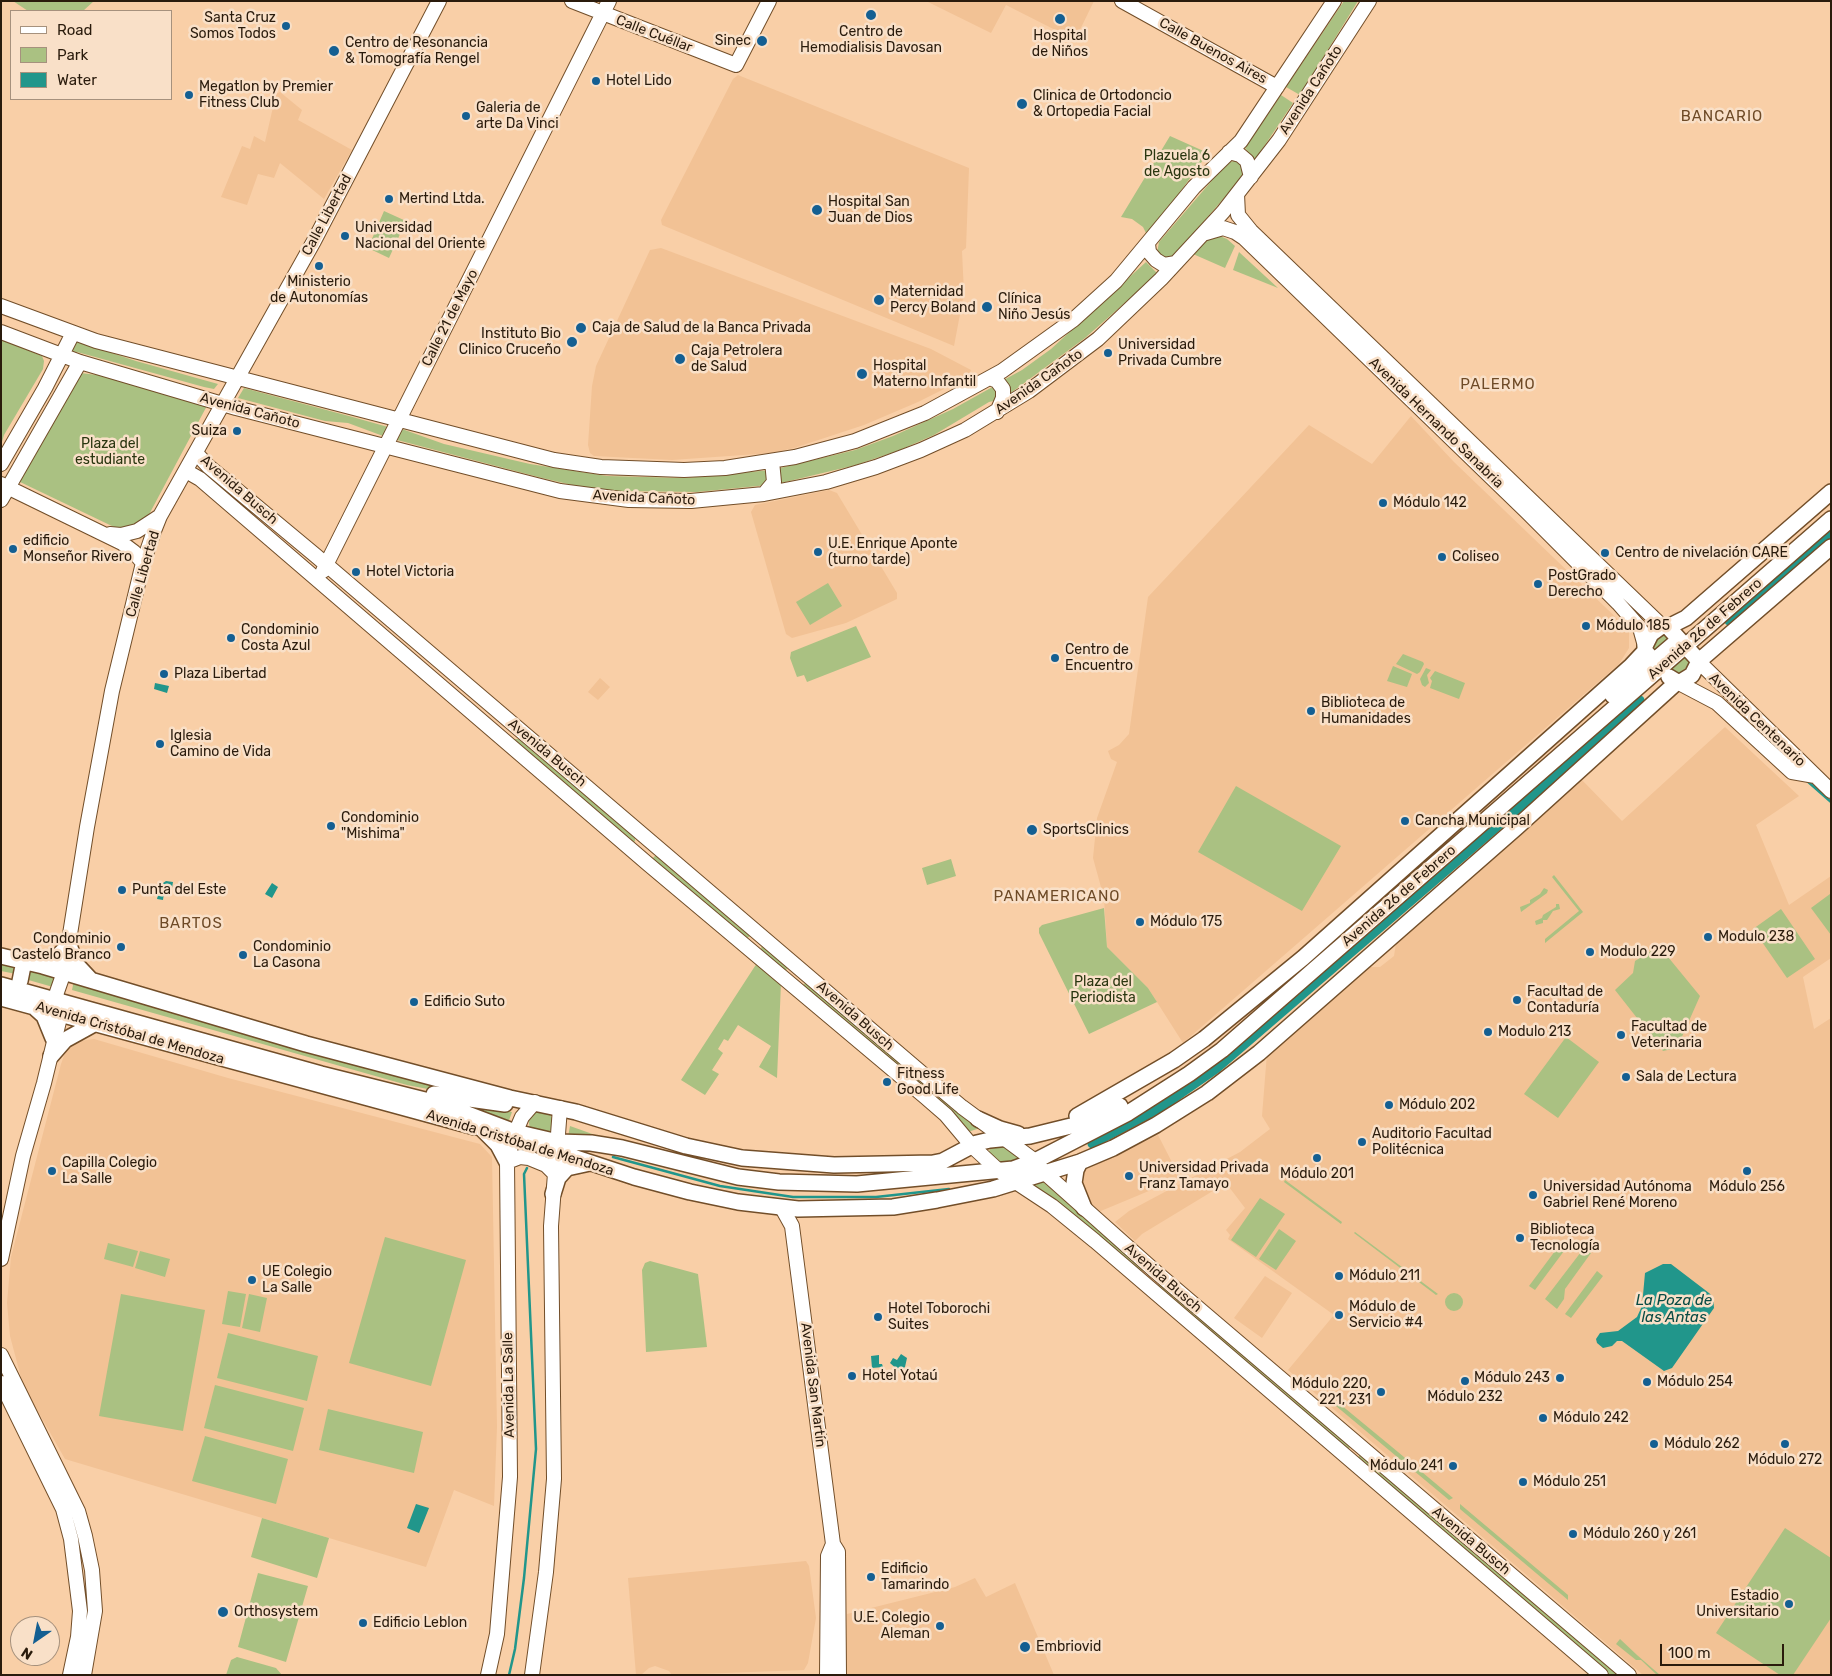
<!DOCTYPE html>
<meta charset="utf-8">
<style>
body{margin:0}
#map{position:relative;width:1832px;height:1676px;overflow:hidden;background:#f9cfa7;font-family:Rubik,sans-serif}
canvas{display:block}
.frame{position:absolute;inset:0;border:2px solid #2a1b0c;pointer-events:none}
.legend{position:absolute;left:10px;top:10px;width:162px;height:90px;box-sizing:border-box;background:#f9e0c8;border:1px solid #a6917d;margin:0;padding:6px 9px;list-style:none;font-size:15px;color:#2a1b0c}
.legend li{display:flex;align-items:center;gap:10px;height:25px}
.legend b{width:25px;border:1px solid #a6917d}
.north{position:absolute;left:10px;top:1616px;width:50px;height:50px;box-sizing:border-box;background:#f9e0c8;border:1px solid #a6917d;border-radius:50%;rotate:213deg;font-size:14px;font-weight:700;line-height:20px;text-align:center;color:#2a1b0c}
.north::after{content:'';display:block;margin:auto;width:18px;height:22px;background:#145f92;clip-path:polygon(50% 0,100% 100%,50% 72%,0 100%)}
.scale{position:absolute;left:1660px;top:1644px;width:124px;height:22px;box-sizing:border-box;border:2px solid #2a1b0c;border-top:0;padding-left:6px;font-size:15px;line-height:18px;white-space:nowrap;color:#2a1b0c;-webkit-text-stroke:4px #f9e0c8;paint-order:stroke}
</style>
<div id="map">
<canvas width="1832" height="1676"></canvas>
<div class="frame"></div>
<ul class="legend">
<li><b style="height:6px;background:#fff"></b>Road</li>
<li><b style="height:14px;background:#aac182"></b>Park</li>
<li><b style="height:14px;background:#21968b"></b>Water</li>
</ul>
<div class="north">N</div>
<div class="scale">100 m</div>
</div>
<script>
const ctx = document.querySelector('canvas').getContext('2d');
ctx.lineJoin = 'round';
function paint(path, color) { ctx.fillStyle = color; ctx.fill(path, 'evenodd'); }
const poly = rows => new Path2D(rows.map(r => 'M' + r).join(''));
function stroke(path, color, width, dash) { ctx.strokeStyle = color; ctx.lineWidth = width; ctx.lineCap = dash ? 'butt' : 'round'; ctx.setLineDash(dash || []); ctx.stroke(path); }
function label(font, color, halo, rows, align = 'center') {
  ctx.font = font + ' Rubik,sans-serif'; ctx.lineWidth = 5; ctx.setLineDash([]); ctx.textBaseline = 'middle'; ctx.strokeStyle = halo; ctx.fillStyle = color; for (const [text, x, y, turn = 0] of rows) {
    ctx.save(); ctx.translate(x, y); ctx.rotate((+turn || 0) * Math.PI / 180); ctx.textAlign = isNaN(turn) ? turn : align; if (halo) ctx.strokeText(text, 0, 0); ctx.fillText(text, 0, 0); ctx.restore();
  }
}
paint(poly([
 [926,1,1094,1,1075,40,1006,5,991,33],
 [738,75,969,168,966,248,962,251,964,293,954,346,662,225,661,220,733,79],
 [280,92,302,110,298,120,352,150,324,199,280,163,274,178,258,174,247,205,221,197,242,146,250,149,254,136,265,142,276,94],
 [661,248,931,349,971,370,968,377,918,402,864,425,794,448,772,453,672,460,594,456,590,453,588,445,592,386,596,366,650,250],
 [1411,416,1454,462,1629,630,1629,648,1619,664,1183,1043,1148,988,1107,947,1104,898,1093,858,1097,818,1117,762,1111,759,1108,751,1119,745,1129,734,1148,597,1309,425,1372,464],
 [829,490,837,493,897,593,897,599,846,623,792,638,786,634,751,512,755,505],
 [600,678,610,687,598,700,588,692],
 [1725,727,1799,796,1756,825,1789,905,1831,876,1831,958,1803,977,1814,1029,1831,1018,1831,1675,1643,1675,1288,1370,1334,1315,1228,1239,1230,1235,1226,1230,1245,1208,1226,1183,1142,1234,1135,1241,1115,1222,1129,1211,1240,1152,1270,1129,1262,1116,1267,1053,1368,967,1380,967,1394,956,1396,943,1581,779,1622,821],
 [94,1039,228,1078,480,1144,492,1157,497,1427,494,1506,454,1490,426,1567,65,1459,23,1385,10,1336,7,1303,11,1257,61,1064,66,1050,80,1041],
 [1158,1135,1180,1178,1096,1213,1084,1201,1079,1173],
 [1265,1276,1292,1293,1262,1338,1234,1318],
 [806,1561,809,1566,816,1618,808,1663,804,1670,672,1675,669,1671,655,1666,649,1668,641,1675,636,1675,628,1578],
 [975,1578,986,1597,1015,1583,1054,1675,845,1675,847,1614,955,1587]
]), '#f2c295');
paint(poly([
 [13,1,94,1,83,11,28,11],
 [1344,1,1358,1,1300,95,1286,87],
 [1281,95,1293,103,1255,160,1245,148],
 [1170,136,1208,153,1148,237,1143,227,1132,219,1121,217],
 [1234,161,1241,164,1243,176,1174,256,1165,259,1157,253,1159,242,1227,163],
 [384,211,406,221,389,258,368,248],
 [1220,236,1227,239,1235,246,1225,268,1193,254,1207,240],
 [1239,252,1278,288,1233,270],
 [1146,262,1157,273,1136,293,1085,338,1008,395,1000,382,1022,370,1051,349],
 [1,339,42,356,44,361,43,369,4,435,1,445],
 [73,340,136,361,218,384,214,389,204,387,77,352,66,351],
 [81,373,120,378,209,402,145,522,120,528,114,527,18,481],
 [996,385,1002,399,989,402,934,435,900,450,856,465,777,484,776,469,855,450,893,436,953,409],
 [244,388,349,416,388,427,383,436,348,423,325,421,238,398],
 [402,429,444,444,530,464,607,476,685,478,771,470,768,485,697,492,615,491,581,487,542,478,397,440],
 [828,583,842,606,810,625,796,602],
 [856,626,871,657,807,682,804,675,797,677,790,658,791,652],
 [1664,634,1671,639,1656,654,1651,649,1652,644],
 [1684,653,1688,658,1688,666,1679,674,1672,672,1668,667],
 [1403,654,1423,662,1424,664,1420,672,1417,674,1396,664],
 [1393,666,1412,674,1407,687,1387,681],
 [1426,668,1431,670,1427,675,1429,683,1425,687,1422,685,1420,679],
 [1435,671,1465,683,1459,699,1430,688,1432,681,1430,678],
 [515,739,522,739,635,837,635,841,632,844,514,743],
 [1236,786,1341,846,1302,911,1198,852],
 [656,855,660,857,752,935,747,938,652,859],
 [951,859,956,876,927,885,922,868],
 [1554,875,1583,912,1545,943,1545,939,1579,911,1552,877],
 [1544,888,1548,890,1547,893,1521,912,1520,907,1530,903,1530,900,1540,894],
 [1830,894,1831,895,1831,935,1811,908],
 [1556,904,1559,904,1560,909,1553,911,1547,920,1543,920,1543,923,1536,925,1535,921,1542,918,1543,915,1556,907],
 [1104,908,1107,947,1148,988,1157,1002,1089,1034,1039,933,1039,928,1042,925],
 [1781,909,1815,959,1787,978,1753,929],
 [762,945,789,965,785,972,760,953],
 [1659,946,1700,996,1677,1048,1663,1051,1615,990,1633,973,1635,961],
 [1,961,15,965,16,974,1,971],
 [757,963,781,983,777,1078,759,1067,771,1046,738,1025,728,1041,724,1039,718,1049,723,1053,712,1070,719,1074,705,1095,681,1080],
 [27,967,55,974,53,987,25,979],
 [74,980,131,1000,449,1089,464,1096,407,1085,72,990],
 [806,981,925,1084,923,1087,802,988],
 [1566,1037,1599,1062,1558,1118,1524,1094],
 [940,1096,980,1128,968,1132,937,1099],
 [442,1102,512,1112,507,1126],
 '529 1123a12 12 0 1 1 24 0a12 12 0 1 1-24 0Z',
 [570,1126,612,1141,568,1137],
 [1008,1146,1022,1160,1004,1167,989,1155,989,1151,991,1148],
 [1285,1180,1342,1222,1341,1224,1284,1182],
 [1043,1182,1144,1269,1141,1272,1031,1186],
 [1260,1198,1285,1214,1256,1257,1231,1240],
 [1279,1229,1296,1241,1276,1270,1259,1259],
 [1355,1232,1438,1294,1436,1295,1354,1233],
 [385,1237,466,1260,431,1386,349,1363],
 [108,1243,138,1251,133,1267,104,1259],
 [1561,1243,1567,1247,1535,1290,1529,1286],
 [1584,1248,1591,1253,1565,1289,1564,1299,1557,1309,1545,1299],
 [140,1251,170,1259,165,1277,135,1268],
 [650,1261,698,1274,707,1347,646,1352,642,1270,645,1263],
 [1597,1271,1603,1276,1571,1318,1565,1314],
 [1160,1283,1349,1445,1350,1447,1348,1450,1156,1287],
 [228,1291,246,1294,240,1327,222,1324],
 '1445 1302a9 9 0 1 1 18 0a9 9 0 1 1-18 0Z',
 [121,1294,205,1310,183,1431,99,1416],
 [249,1294,267,1298,260,1332,242,1328],
 [228,1333,318,1356,307,1401,217,1378],
 [215,1385,304,1408,293,1451,204,1428],
 [1335,1400,1392,1447,1453,1498,1449,1500,1336,1406],
 [328,1409,423,1432,414,1473,319,1450],
 [205,1436,288,1459,276,1504,192,1481],
 [1359,1455,1362,1456,1619,1675,1609,1675,1358,1461],
 [1460,1504,1568,1595,1568,1600,1460,1509],
 [262,1518,329,1538,317,1578,251,1557],
 [1785,1528,1831,1558,1831,1618,1793,1675,1780,1675,1716,1633],
 [258,1573,308,1586,286,1662,238,1647],
 [1620,1639,1637,1655,1660,1675,1657,1675,1641,1660,1636,1660,1616,1644],
 [237,1657,276,1668,282,1675,226,1675,231,1660]
]), '#aac182');
paint(poly([
 [155,683,169,686,167,693,154,689],
 [166,881,173,882,171,894,164,893,163,900,157,899,160,885],
 [272,883,278,887,272,898,265,894],
 [1663,1264,1671,1264,1709,1293,1713,1297,1714,1308,1672,1368,1664,1371,1622,1341,1617,1341,1612,1346,1603,1348,1597,1343,1596,1339,1600,1333,1618,1331,1637,1317,1642,1306,1645,1273],
 [901,1354,907,1358,905,1367,899,1371,890,1363,893,1358,897,1360],
 [879,1355,879,1364,882,1364,883,1367,872,1368,871,1356],
 [416,1504,429,1508,419,1533,407,1528]
]), '#21968b');
stroke(poly([
 [1806,780,1831,802],
 [613,1157,720,1186,793,1197,876,1197,949,1189],
 [509,1675,515,1649,524,1578,536,1449,524,1174,527,1168]
]), '#21968b', 2.5);
stroke(poly([
 [1729,621,1831,535],
 [1092,1144,1160,1108,1216,1069,1520,807,1640,700]
]), '#21968b', 9);
const secondary = poly([
 [572,1,736,65,769,1],
 [1122,1,1277,87],
 [1229,152,1240,155,1247,161,1251,177],
 [1237,194,1238,215,1251,231,1662,626],
 [1206,233,1223,228,1235,232,1244,238,1527,512,1618,603,1640,628,1645,646],
 [1148,244,1149,252,1156,260,1164,265,1176,263],
 [1,306,96,341,554,460,601,467,684,470,725,468,795,457,855,441,925,413,1002,371,1073,320,1116,281,1194,187,1241,141,1334,1],
 [1,332,80,362,236,408,560,491,629,500,691,501,764,494,826,482,876,467,921,450,965,430,1029,391,1098,339,1161,279,1223,212,1279,140,1369,1],
 [990,378,997,381,1003,389,1003,398,997,412],
 [196,453,208,466,315,555,930,1080,962,1107,1035,1161,1046,1174,1156,1272,1629,1675],
 [1,464,45,388,73,333],
 [186,471,200,479,648,864,924,1096,946,1115,972,1146,999,1171,1052,1206,1095,1241,1601,1675],
 [1,484,122,543,134,552,143,563],
 [764,494,774,482,772,461],
 [1,500,80,362],
 [110,534,121,535,137,531,160,516],
 [323,571,609,1],
 [1699,662,1831,791],
 [1679,683,1717,703,1792,772,1815,776],
 [54,1010,57,992,64,972,87,827,112,691,143,563,154,531,160,516,314,241,439,1],
 [507,1162,520,1157,529,1158,546,1165,554,1173],
 [782,1208,792,1226,833,1544,838,1552,839,1675],
 [1,1259,23,1156,44,1083,63,1005],
 [1,1355,78,1511,85,1536,92,1570,95,1611,84,1675],
 [1,1383,63,1509,71,1539,80,1611,78,1637,70,1675],
 [488,1675,497,1634,510,1477,507,1162,513,1138,522,1117,535,1102],
 [532,1675,546,1572,554,1479,551,1226,560,1108],
 [827,1675,828,1556,833,1544]
]);
const primary = poly([
 [1668,627,1686,618,1831,492],
 [1651,658,1645,651,1645,646,1651,634,1662,626,1668,627,1699,661],
 [1669,677,1679,683,1692,675,1699,661,1831,547],
 [1613,696,1675,643],
 [69,945,76,964,90,979],
 [1,956,43,966,306,1044,510,1098,576,1112,686,1146,742,1158,834,1165,933,1163,943,1161,977,1143,990,1140,1030,1136,1079,1124,1120,1106],
 [43,966,54,960,69,945],
 [20,981,24,961],
 [1,985,321,1074,441,1104,515,1132,558,1142,591,1143,622,1148,738,1177,779,1182,857,1184,1013,1169,1035,1161,1128,1113,1189,1074,1222,1050,1831,519],
 [1,998,475,1127],
 [34,1007,44,1016,53,1038],
 [51,1056,65,1040,94,1024],
 [434,1094,505,1104],
 [1077,1116,1174,1060,1204,1039,1303,958,1631,666,1645,651],
 [978,1119,1000,1129,1018,1134],
 [482,1129,498,1145,507,1162],
 [543,1147,634,1177,690,1192,738,1202,798,1209,893,1207,937,1200,993,1189,1080,1162,1113,1148,1156,1125,1207,1093,1259,1053,1517,827,1676,683],
 [1080,1162,1076,1170,1074,1183,1084,1208],
 [553,1194,558,1178,567,1168,590,1163]
]);
stroke(secondary, '#724e29', 16);
stroke(primary, '#724e29', 18);
stroke(secondary, '#fff', 14);
stroke(primary, '#fff', 15);
for (const [x, y, r, color] of [
 [871,15,6,"#145f92"],
 [1060,19,6,"#145f92"],
 [286,26,5,"#145f92"],
 [762,41,6,"#145f92"],
 [334,51,6,"#145f92"],
 [596,81,5,"#145f92"],
 [189,95,5,"#145f92"],
 [1022,104,6,"#145f92"],
 [466,116,5,"#145f92"],
 [389,199,5,"#145f92"],
 [817,210,6,"#145f92"],
 [345,236,5,"#145f92"],
 [319,266,5,"#145f92"],
 [879,300,6,"#145f92"],
 [987,307,6,"#145f92"],
 [581,328,6,"#145f92"],
 [572,342,6,"#145f92"],
 [1108,353,5,"#145f92"],
 [680,359,6,"#145f92"],
 [862,374,6,"#145f92"],
 [237,431,5,"#145f92"],
 [1383,503,5,"#145f92"],
 [13,549,5,"#145f92"],
 [818,552,5,"#145f92"],
 [1605,553,5,"#145f92"],
 [1442,557,5,"#145f92"],
 [356,572,5,"#145f92"],
 [1538,584,5,"#145f92"],
 [1586,626,5,"#145f92"],
 [231,638,5,"#145f92"],
 [1055,658,5,"#145f92"],
 [164,674,5,"#145f92"],
 [1311,711,5,"#145f92"],
 [160,744,5,"#145f92"],
 [1405,821,5,"#145f92"],
 [331,826,5,"#145f92"],
 [1032,830,6,"#145f92"],
 [122,890,5,"#145f92"],
 [1140,922,5,"#145f92"],
 [1708,937,5,"#145f92"],
 [121,947,5,"#145f92"],
 [1590,952,5,"#145f92"],
 [243,955,5,"#145f92"],
 [1517,1000,5,"#145f92"],
 [414,1002,5,"#145f92"],
 [1488,1032,5,"#145f92"],
 [1621,1035,5,"#145f92"],
 [1626,1077,5,"#145f92"],
 [887,1082,5,"#145f92"],
 [1389,1105,5,"#145f92"],
 [1362,1142,5,"#145f92"],
 [1317,1158,5,"#145f92"],
 [52,1171,5,"#145f92"],
 [1747,1171,5,"#145f92"],
 [1129,1176,5,"#145f92"],
 [1533,1195,5,"#145f92"],
 [1520,1238,5,"#145f92"],
 [1339,1276,5,"#145f92"],
 [252,1280,5,"#145f92"],
 [1339,1315,5,"#145f92"],
 [878,1317,5,"#145f92"],
 [852,1376,5,"#145f92"],
 [1560,1378,5,"#145f92"],
 [1465,1381,5,"#145f92"],
 [1647,1382,5,"#145f92"],
 [1381,1392,5,"#145f92"],
 [1543,1418,5,"#145f92"],
 [1654,1444,5,"#145f92"],
 [1785,1444,5,"#145f92"],
 [1453,1466,5,"#145f92"],
 [1523,1482,5,"#145f92"],
 [1573,1534,5,"#145f92"],
 [871,1577,5,"#145f92"],
 [1789,1604,5,"#145f92"],
 [223,1612,6,"#145f92"],
 [363,1623,5,"#145f92"],
 [940,1626,5,"#145f92"],
 [1025,1647,6,"#145f92"]
]) { const dot = new Path2D(); dot.arc(x, y, r, 0, 2 * Math.PI); ctx.fillStyle = color; ctx.fill(dot); stroke(dot, '#f9e0c8', 2); }
label('14px', '#2a1b0c', '#f9e0c8', [
 ["Santa Cruz",276,18,"right"],
 ["Somos Todos",276,34,"right"],
 ["Centro de",871,32,"center"],
 ["Hemodialisis Davosan",871,48,"center"],
 ["Hospital",1060,36,"center"],
 ["de Niños",1060,52,"center"],
 ["Sinec",751,41,"right"],
 ["Centro de Resonancia",345,43],
 ["& Tomografía Rengel",345,59],
 ["Hotel Lido",606,81],
 ["Megatlon by Premier",199,87],
 ["Fitness Club",199,103],
 ["Clinica de Ortodoncio",1033,96],
 ["& Ortopedia Facial",1033,112],
 ["Galeria de",476,108],
 ["arte Da Vinci",476,124],
 ["Mertind Ltda.",399,199],
 ["Hospital San",828,202],
 ["Juan de Dios",828,218],
 ["Universidad",355,228],
 ["Nacional del Oriente",355,244],
 ["Ministerio",319,282,"center"],
 ["de Autonomías",319,298,"center"],
 ["Maternidad",890,292],
 ["Percy Boland",890,308],
 ["Clínica",998,299],
 ["Niño Jesús",998,315],
 ["Caja de Salud de la Banca Privada",592,328],
 ["Instituto Bio",561,334,"right"],
 ["Clinico Cruceño",561,350,"right"],
 ["Universidad",1118,345],
 ["Privada Cumbre",1118,361],
 ["Caja Petrolera",691,351],
 ["de Salud",691,367],
 ["Hospital",873,366],
 ["Materno Infantil",873,382],
 ["Suiza",227,431,"right"],
 ["Módulo 142",1393,503],
 ["edificio",23,541],
 ["Monseñor Rivero",23,557],
 ["U.E. Enrique Aponte",828,544],
 ["(turno tarde)",828,560],
 ["Centro de nivelación CARE",1615,553],
 ["Coliseo",1452,557],
 ["Hotel Victoria",366,572],
 ["PostGrado",1548,576],
 ["Derecho",1548,592],
 ["Módulo 185",1596,626],
 ["Condominio",241,630],
 ["Costa Azul",241,646],
 ["Centro de",1065,650],
 ["Encuentro",1065,666],
 ["Plaza Libertad",174,674],
 ["Biblioteca de",1321,703],
 ["Humanidades",1321,719],
 ["Iglesia",170,736],
 ["Camino de Vida",170,752],
 ["Condominio",341,818],
 ["\"Mishima\"",341,834],
 ["Cancha Municipal",1415,821],
 ["SportsClinics",1043,830],
 ["Punta del Este",132,890],
 ["Módulo 175",1150,922],
 ["Modulo 238",1718,937],
 ["Condominio",111,939,"right"],
 ["Castelo Branco",111,955,"right"],
 ["Condominio",253,947],
 ["La Casona",253,963],
 ["Modulo 229",1600,952],
 ["Facultad de",1527,992],
 ["Contaduría",1527,1008],
 ["Edificio Suto",424,1002],
 ["Facultad de",1631,1027],
 ["Veterinaria",1631,1043],
 ["Modulo 213",1498,1032],
 ["Fitness",897,1074],
 ["Good Life",897,1090],
 ["Sala de Lectura",1636,1077],
 ["Módulo 202",1399,1105],
 ["Auditorio Facultad",1372,1134],
 ["Politécnica",1372,1150],
 ["Capilla Colegio",62,1163],
 ["La Salle",62,1179],
 ["Universidad Privada",1139,1168],
 ["Franz Tamayo",1139,1184],
 ["Módulo 201",1317,1174,"center"],
 ["Universidad Autónoma",1543,1187],
 ["Gabriel René Moreno",1543,1203],
 ["Módulo 256",1747,1187,"center"],
 ["Biblioteca",1530,1230],
 ["Tecnología",1530,1246],
 ["UE Colegio",262,1272],
 ["La Salle",262,1288],
 ["Módulo 211",1349,1276],
 ["Módulo de",1349,1307],
 ["Servicio #4",1349,1323],
 ["Hotel Toborochi",888,1309],
 ["Suites",888,1325],
 ["Hotel Yotaú",862,1376],
 ["Módulo 243",1550,1378,"right"],
 ["Módulo 254",1657,1382],
 ["Módulo 220,",1371,1384,"right"],
 ["221, 231",1371,1400,"right"],
 ["Módulo 232",1465,1397,"center"],
 ["Módulo 242",1553,1418],
 ["Módulo 262",1664,1444],
 ["Módulo 272",1785,1460,"center"],
 ["Módulo 241",1443,1466,"right"],
 ["Módulo 251",1533,1482],
 ["Módulo 260 y 261",1583,1534],
 ["Edificio",881,1569],
 ["Tamarindo",881,1585],
 ["Estadio",1779,1596,"right"],
 ["Universitario",1779,1612,"right"],
 ["Orthosystem",234,1612],
 ["U.E. Colegio",930,1618,"right"],
 ["Aleman",930,1634,"right"],
 ["Edificio Leblon",373,1623],
 ["Embriovid",1036,1647]
], 'left');
label('14px', '#2a1b0c', '#f9e0c8', [
 ["Calle Cuéllar",654,34,21],
 ["Calle Buenos Aires",1213,51,29],
 ["Avenida Cañoto",1311,90,-57],
 ["Calle Libertad",327,215,-62],
 ["Calle 21 de Mayo",450,318,-63],
 ["Avenida Cañoto",1039,382,-35],
 ["Avenida Cañoto",250,411,15],
 ["Avenida Hernando Sanabria",1436,423,44],
 ["Avenida Busch",239,490,41],
 ["Avenida Cañoto",644,498,3],
 ["Calle Libertad",143,574,-74],
 ["Avenida 26 de Febrero",1705,629,-41],
 ["Avenida Centenario",1757,720,44],
 ["Avenida Busch",547,753,40],
 ["Avenida 26 de Febrero",1399,896,-41],
 ["Avenida Busch",855,1016,41],
 ["Avenida Cristóbal de Mendoza",130,1033,16],
 ["Avenida Cristóbal de Mendoza",520,1143,17],
 ["Avenida Busch",1163,1278,41],
 ["Avenida La Salle",509,1385,-91],
 ["Avenida San Martín",813,1385,83],
 ["Avenida Busch",1471,1541,40]
]);
label('14px', '#2a3610', '#f9e0c8', [
 ["Plazuela 6",1177,156],
 ["de Agosto",1177,172],
 ["Plaza del",110,444],
 ["estudiante",110,460],
 ["Plaza del",1103,982],
 ["Periodista",1103,998]
]);
ctx.letterSpacing = '1px';
label('15px', '#6e4a26', '#f9e0c8', [
 ["BANCARIO",1722,117],
 ["PALERMO",1498,385],
 ["PANAMERICANO",1057,897],
 ["BARTOS",191,924]
]);
ctx.letterSpacing = '0px';
label('italic 15px', '#094b44', '#f9e0c8', [
 ["La Poza de",1674,1301],
 ["las Antas",1674,1318]
]);
</script>
